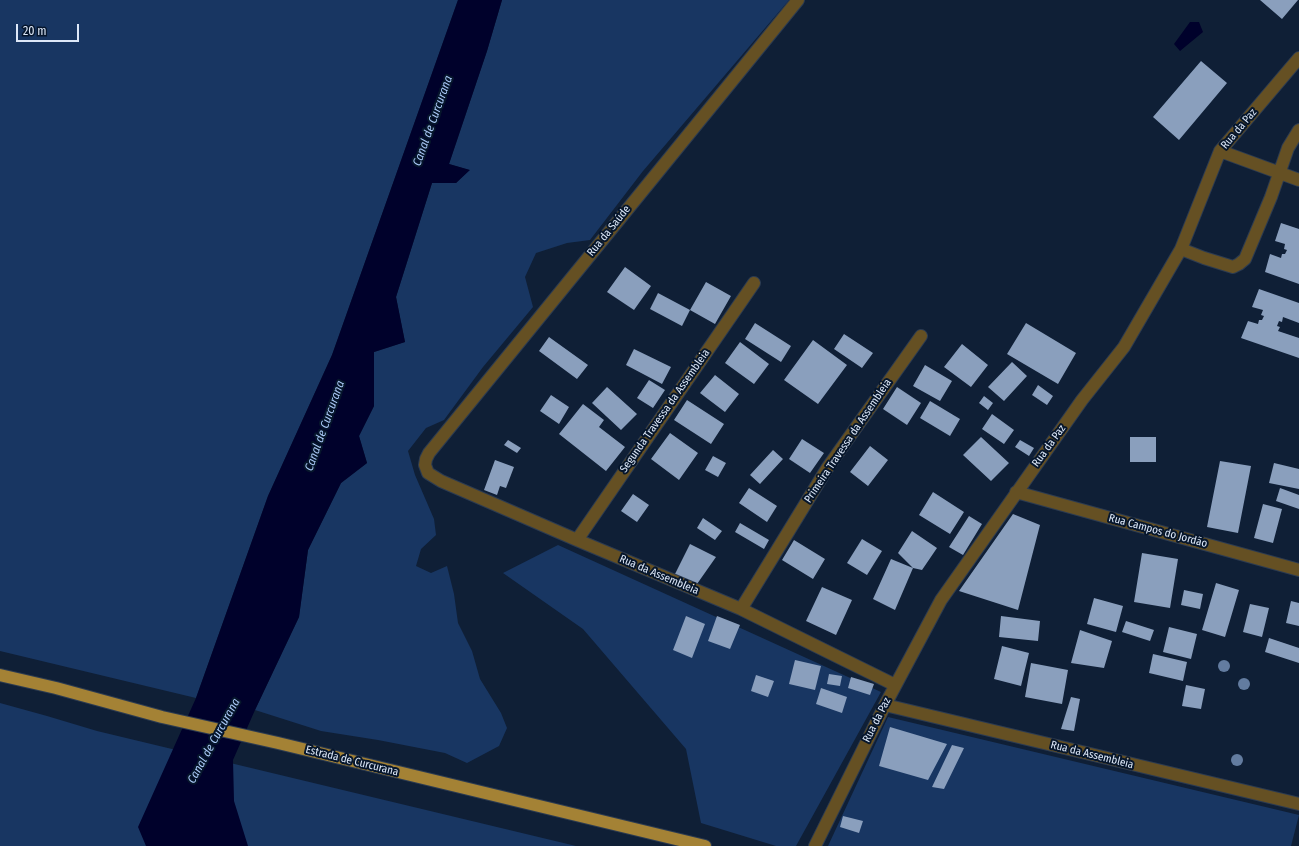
<!DOCTYPE html>
<meta charset="utf-8">
<style>
body{margin:0}
#map{position:relative;width:1299px;height:846px;overflow:hidden;background:#0f1f36;font-family:"Fira Sans Condensed",sans-serif}
canvas{display:block}
.scale{position:absolute;left:16px;top:24px;width:63px;height:18px;box-sizing:border-box;border:2px solid #dde8f8;border-top:0;padding-left:5px;font-size:12px;line-height:14px;white-space:nowrap;color:#dde8f8;-webkit-text-stroke:3px #06162c;paint-order:stroke}
</style>
<div id="map">
<canvas width="1299" height="846"></canvas>
<div class="scale">20 m</div>
</div>
<script>
const ctx = document.querySelector('canvas').getContext('2d');
ctx.lineJoin = 'round';
function paint(path, color) { ctx.fillStyle = color; ctx.fill(path, 'evenodd'); }
const poly = rows => new Path2D(rows.map(r => 'M' + r).join(''));
function stroke(path, color, width, dash) { ctx.strokeStyle = color; ctx.lineWidth = width; ctx.lineCap = dash ? 'butt' : 'round'; ctx.setLineDash(dash || []); ctx.stroke(path); }
function label(font, color, halo, rows, align = 'center') {
  ctx.font = font + ' "Fira Sans Condensed",sans-serif'; ctx.lineWidth = 4; ctx.setLineDash([]); ctx.textBaseline = 'middle'; ctx.strokeStyle = halo; ctx.fillStyle = color; for (const [text, x, y, turn = 0] of rows) {
    ctx.save(); ctx.translate(x, y); ctx.rotate((+turn || 0) * Math.PI / 180); ctx.textAlign = isNaN(turn) ? turn : align; if (halo) ctx.strokeText(text, 0, 0); ctx.fillText(text, 0, 0); ctx.restore();
  }
}
paint(poly([
 [0,0,458,0,332,355,268,496,196,698,0,651],
 [502,0,789,0,643,171,590,240,567,243,536,253,525,277,533,307,483,367,444,420,426,428,408,451,415,475,434,519,436,535,421,549,416,566,431,573,447,566,454,594,458,623,472,651,480,679,501,713,507,728,499,746,467,763,445,753,378,740,321,731,255,710,299,617,308,550,341,483,367,463,359,436,374,406,374,352,405,342,396,297,432,183,456,183,469,170,449,164,487,51],
 [558,545,881,692,796,846,776,846,701,823,686,749,583,629,503,573],
 [0,703,47,716,97,731,576,846,0,846],
 [888,717,1299,815,1291,846,828,846]
]), '#183662');
paint(poly([
 [458,0,502,0,487,51,449,164,470,170,456,183,432,183,396,297,405,342,374,352,374,406,359,436,367,463,341,483,308,550,299,617,255,710,233,760,234,801,248,846,146,846,138,827,196,698,268,496,332,355],
 [1190,22,1199,22,1203,32,1180,51,1174,44]
]), '#00012b');
paint(poly([
 [1260,0,1298,0,1282,19],
 [1201,61,1227,83,1179,140,1153,117],
 [1281,223,1299,229,1299,284,1265,272,1270,254,1281,258,1282,254,1285,254,1287,250,1284,249,1285,244,1275,241],
 [625,267,651,286,634,310,607,292],
 [706,282,731,296,715,324,690,310],
 [1259,289,1299,303,1299,323,1283,317,1282,322,1279,321,1277,326,1280,327,1278,331,1299,338,1299,358,1241,338,1248,321,1258,324,1259,320,1262,320,1264,316,1261,315,1263,310,1252,307],
 [658,293,690,310,682,326,650,309],
 [755,323,791,346,781,362,745,339],
 [1026,323,1076,353,1058,384,1007,354],
 [844,334,873,353,862,368,834,349],
 [549,337,588,365,577,379,539,351],
 [813,340,847,365,818,404,784,380],
 [740,342,769,364,754,384,725,363],
 [962,344,988,365,971,387,944,367],
 [634,349,671,367,662,384,626,365],
 [1012,362,1027,376,1004,401,988,387],
 [925,365,952,381,940,401,913,386],
 [715,375,739,394,725,412,700,393],
 [649,380,665,390,653,408,637,398],
 [1038,385,1053,396,1047,405,1032,395],
 [607,387,637,414,621,430,592,403],
 [897,387,921,403,907,425,883,409],
 [551,395,569,407,559,424,540,411],
 [984,396,993,403,988,410,979,403],
 [687,400,724,424,711,444,674,420],
 [930,401,960,419,950,436,920,418],
 [583,404,604,420,599,427,625,447,606,471,559,434],
 [992,414,1014,430,1004,444,982,429],
 [670,433,698,453,679,480,651,459],
 [981,437,1009,463,991,481,963,455],
 [1130,437,1156,437,1156,462,1130,462],
 [802,439,824,453,810,473,789,459],
 [508,440,521,448,517,453,504,445],
 [1020,440,1034,448,1029,456,1015,447],
 [870,446,888,460,868,486,850,472],
 [773,450,783,459,760,484,750,475],
 [713,456,726,463,718,477,705,470],
 [495,460,514,467,506,488,500,486,497,495,484,490],
 [1220,461,1251,466,1238,533,1207,527],
 [1274,463,1299,469,1299,489,1269,483],
 [749,488,777,506,767,522,739,503],
 [1280,488,1299,495,1299,509,1276,501],
 [933,492,964,512,950,534,919,515],
 [633,494,649,505,637,522,621,511],
 [1263,504,1282,509,1273,543,1254,538],
 [1013,514,1040,525,1018,610,959,591],
 [969,516,982,524,963,555,949,547],
 [703,518,722,531,715,540,697,528],
 [740,523,769,540,764,549,735,532],
 [912,531,937,548,922,570,913,568,898,553],
 [862,539,882,551,867,575,847,563],
 [794,540,825,559,813,579,782,560],
 [690,544,716,557,697,584,673,578],
 [1142,553,1178,559,1170,608,1134,602],
 [891,559,913,568,895,610,873,599],
 [1216,583,1239,590,1225,637,1202,630],
 [822,587,852,600,836,635,806,621],
 [1184,590,1203,594,1200,609,1181,605],
 [1094,598,1123,606,1116,632,1087,624],
 [1291,601,1299,603,1299,626,1286,623],
 [1250,604,1269,608,1262,637,1243,632],
 [686,616,705,624,692,658,673,650],
 [717,616,740,625,730,649,708,641],
 [1001,616,1040,621,1038,641,999,637],
 [1126,621,1154,630,1150,641,1122,632],
 [1169,627,1197,634,1191,659,1163,652],
 [1080,630,1112,641,1104,668,1071,663],
 [1269,638,1299,648,1299,663,1265,652],
 [1002,646,1029,653,1021,686,994,679],
 [1153,654,1187,662,1183,681,1149,673],
 [795,660,821,666,815,690,789,684],
 [1031,663,1068,670,1062,704,1025,697],
 [829,674,842,676,840,686,827,684],
 [756,675,774,681,768,697,751,691],
 [851,677,874,684,870,695,848,688],
 [1186,685,1205,689,1201,709,1182,706],
 [821,688,847,697,842,713,816,704],
 [1071,697,1080,699,1074,731,1061,729],
 [890,727,947,744,928,780,879,766],
 [952,745,964,748,944,789,932,787],
 [843,816,863,821,859,833,840,827]
]), '#8a9fbd');
const minor = poly([
 [798,0,429,453,426,459,425,465,428,473,441,481,577,540,741,609,895,685],
 [1220,151,1299,180],
 [1181,249,1204,258,1233,267,1239,264,1245,259,1271,197,1288,148,1299,130],
 [1016,492,1299,570],
 [577,540,754,283],
 [741,609,828,467,921,336],
 [885,705,1299,804],
 [815,846,885,705,941,600,1082,400,1124,347,1181,249,1220,151,1299,58]
]);
const major = poly([
 [0,675,56,688,162,717,278,743,705,846]
]);
stroke(minor, '#2c3b51', 14);
stroke(major, '#2c3b51', 14);
stroke(minor, '#655023', 12);
stroke(major, '#a48235', 12);
ctx.fillStyle = '#637ca0';
for (const [x, y] of [
 [1224,666],
 [1244,684],
 [1237,760]
]) { ctx.beginPath(); ctx.arc(x, y, 6, 0, 2 * Math.PI); ctx.fill(); }
label('11px', '#dde8f8', '#06162c', [
 ["Rua da Paz",1239,129,-50],
 ["Rua da Saúde",609,231,-51],
 ["Segunda Travessa da Assembleia",665,411,-55],
 ["Primeira Travessa da Assembleia",848,441,-56],
 ["Rua da Paz",1049,446,-54],
 ["Rua Campos do Jordão",1158,531,15],
 ["Rua da Assembleia",659,575,23],
 ["Rua da Paz",877,720,-63],
 ["Rua da Assembleia",1092,755,14],
 ["Estrada de Curcurana",352,761,14]
]);
label('italic 12px', '#abcaf8', '#06162c', [
 ["Canal de Curcurana",433,121,-70],
 ["Canal de Curcurana",325,426,-70],
 ["Canal de Curcurana",214,741,-61]
]);
</script>
